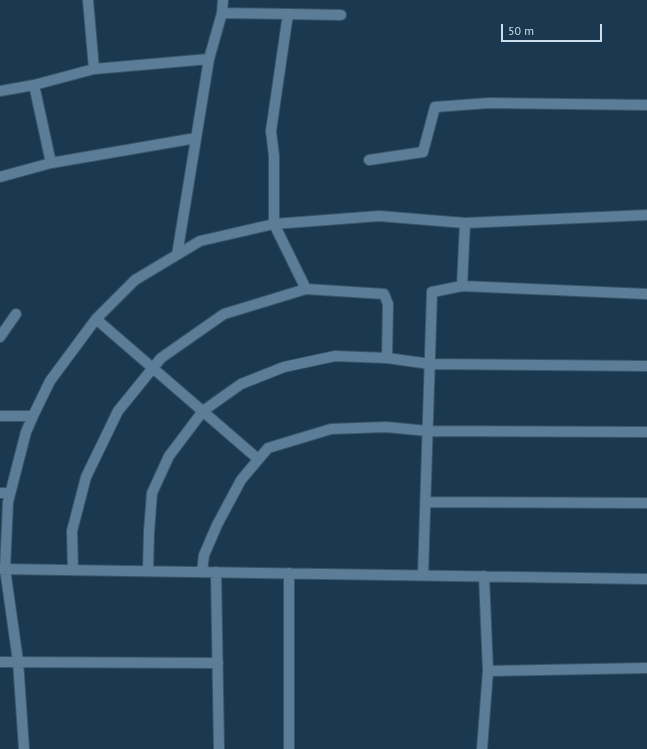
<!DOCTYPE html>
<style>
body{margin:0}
#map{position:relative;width:647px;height:749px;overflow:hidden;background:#1a3950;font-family:"PT Sans",sans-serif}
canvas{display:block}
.scale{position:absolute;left:501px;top:24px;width:101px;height:18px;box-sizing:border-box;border:2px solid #ccdeec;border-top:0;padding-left:5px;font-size:12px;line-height:14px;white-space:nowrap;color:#ccdeec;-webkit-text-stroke:3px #1a3950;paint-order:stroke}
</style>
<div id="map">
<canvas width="647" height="749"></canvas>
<div class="scale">50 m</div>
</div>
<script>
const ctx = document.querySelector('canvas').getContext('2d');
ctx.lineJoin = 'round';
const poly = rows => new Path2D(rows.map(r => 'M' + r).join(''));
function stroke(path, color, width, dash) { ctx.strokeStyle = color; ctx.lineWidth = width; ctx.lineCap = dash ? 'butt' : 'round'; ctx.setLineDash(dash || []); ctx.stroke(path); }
const street = poly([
 [88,0,94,69],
 [223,0,222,13,288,14,271,131,274,156,274,224,306,289],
 [288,14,341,15],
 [34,85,51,163],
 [0,91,34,85,94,69,209,59],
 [369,160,423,152,435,107,489,103,647,105],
 [0,177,51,163,196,138],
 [177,255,209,59,222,13],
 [462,286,647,294],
 [96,319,258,459],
 [0,337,16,314],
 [0,416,33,416],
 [0,493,10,493],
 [425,502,647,503],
 [0,569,647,579],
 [73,570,72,531,86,477,118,411,161,358,224,314,306,289,384,294,388,304,387,358],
 [148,571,149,532,152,493,169,456,203,411,241,384,284,367,335,356,387,358,430,364,647,366],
 [202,572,204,555,217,525,241,480,268,448,331,429,386,427,428,431,647,432],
 [216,572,219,749],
 [423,575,432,292,462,286,465,223,647,215],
 [0,662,218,663],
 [488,671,647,668],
 [24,749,18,661,5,569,8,502,26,432,33,416,50,381,96,319,135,280,200,241,274,224,379,216,465,223],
 [289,749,289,573],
 [482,749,488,671,484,576]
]);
stroke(street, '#3a5568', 12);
stroke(street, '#5c7d97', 10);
</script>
